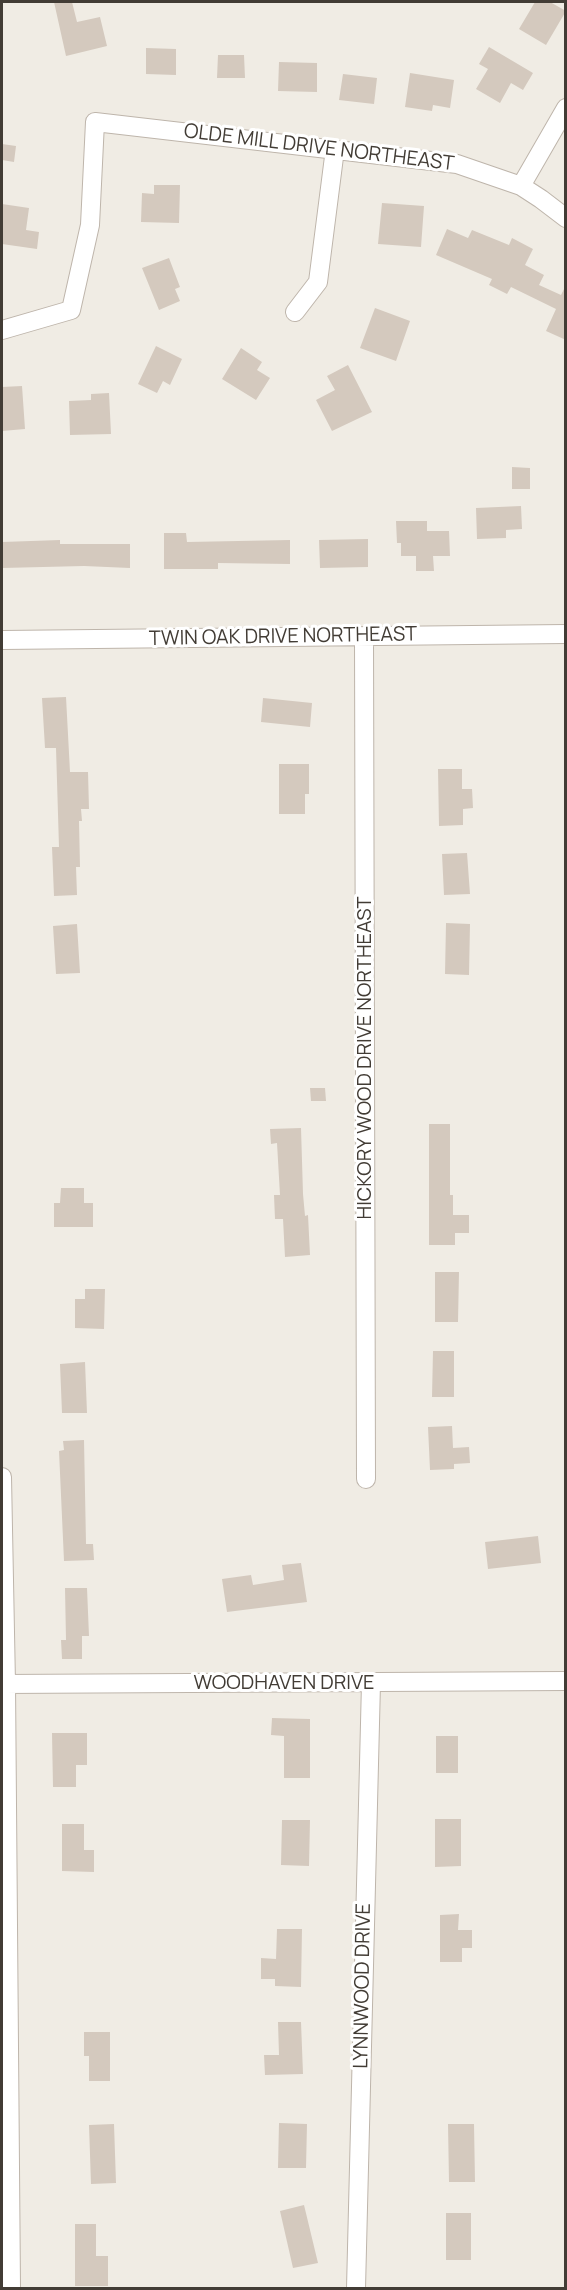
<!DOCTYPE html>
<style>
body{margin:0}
#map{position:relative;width:567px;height:2290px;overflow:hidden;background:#f0ece4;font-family:Manrope,sans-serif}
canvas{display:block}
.frame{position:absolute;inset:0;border:3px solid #423c35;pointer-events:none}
</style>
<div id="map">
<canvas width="567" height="2290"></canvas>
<div class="frame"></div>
</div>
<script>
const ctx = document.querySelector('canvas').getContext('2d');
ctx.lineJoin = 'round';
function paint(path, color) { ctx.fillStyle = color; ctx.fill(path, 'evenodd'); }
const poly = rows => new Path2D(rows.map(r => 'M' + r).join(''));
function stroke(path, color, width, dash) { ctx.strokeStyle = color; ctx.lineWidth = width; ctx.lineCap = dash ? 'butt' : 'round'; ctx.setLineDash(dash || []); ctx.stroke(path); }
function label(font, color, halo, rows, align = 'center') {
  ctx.font = font + ' Manrope,sans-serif'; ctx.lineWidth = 6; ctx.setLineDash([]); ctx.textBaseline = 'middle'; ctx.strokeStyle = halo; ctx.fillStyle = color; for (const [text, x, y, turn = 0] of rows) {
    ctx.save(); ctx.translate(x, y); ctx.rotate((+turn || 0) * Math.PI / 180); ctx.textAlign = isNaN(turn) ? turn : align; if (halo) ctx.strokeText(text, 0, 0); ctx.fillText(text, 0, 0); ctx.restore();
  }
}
paint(poly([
 [54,2,72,2,77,22,100,17,107,46,66,56],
 [535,2,550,2,566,11,546,45,519,29],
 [489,47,533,73,523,90,511,83,500,103,476,89,488,69,479,64],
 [146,48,176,49,176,75,146,74],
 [218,55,244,55,245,78,217,78],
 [279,62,317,63,317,92,278,91],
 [410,73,454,80,450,108,433,105,432,111,405,107],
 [343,74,377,78,374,104,339,100],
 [2,144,16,146,14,162,2,160],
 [154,185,180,185,179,223,141,222,142,193,154,194],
 [382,203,424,206,421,247,378,244],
 [2,204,29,208,26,230,39,232,37,249,2,244],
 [447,229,468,238,472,230,509,245,512,238,533,249,525,265,544,275,539,285,561,295,566,285,566,340,546,331,556,309,511,287,507,294,489,285,492,279,436,255],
 [169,258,180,287,175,289,180,301,159,310,142,268],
 [375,308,410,321,396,361,360,348],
 [156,346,182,359,170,385,163,381,157,393,138,384],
 [241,348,262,362,257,370,270,378,256,400,222,379],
 [348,365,372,412,332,431,316,400,335,390,327,376],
 [22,386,25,429,2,431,2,387],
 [109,393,111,434,70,435,69,401,91,400,91,394],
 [512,467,530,468,530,489,512,489],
 [521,506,522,529,506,530,506,538,477,539,476,508],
 [396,521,427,521,427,531,449,531,450,556,433,556,434,571,416,571,416,556,401,556,401,543,397,543],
 [164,533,186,533,187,542,290,540,290,564,218,563,218,569,164,569],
 [368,539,368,567,320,568,319,540],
 [60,540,60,544,130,544,130,568,84,566,2,568,2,542],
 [66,697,70,772,88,772,89,809,81,809,82,821,79,821,80,867,76,867,77,895,54,896,52,847,59,847,56,748,45,748,42,698],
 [263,698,312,703,310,727,261,722],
 [279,764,309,764,309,794,305,794,305,814,279,814],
 [438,769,462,769,462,789,472,789,473,808,463,809,463,825,439,826],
 [467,853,470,894,444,895,442,854],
 [446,923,470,924,469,975,445,974],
 [77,924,80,973,56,974,53,926],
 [310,1088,325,1088,326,1101,311,1101],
 [429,1124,450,1124,450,1195,453,1195,453,1215,469,1215,469,1233,455,1233,455,1245,429,1245],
 [301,1128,303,1194,305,1216,308,1215,310,1255,285,1257,283,1219,275,1219,274,1195,280,1195,277,1143,271,1144,270,1129],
 [61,1188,84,1188,84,1203,93,1203,93,1227,54,1227,54,1203,60,1203],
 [435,1272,459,1272,458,1322,435,1322],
 [85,1289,105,1289,104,1329,75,1328,75,1299,85,1299],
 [433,1351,454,1351,454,1397,432,1397],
 [85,1362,87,1413,62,1413,60,1364],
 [452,1426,453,1448,469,1447,470,1463,454,1464,454,1469,430,1470,428,1427],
 [84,1440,86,1544,93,1544,94,1560,64,1561,59,1451,64,1450,63,1441],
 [538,1536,541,1563,488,1569,485,1542],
 [301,1563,307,1602,227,1612,222,1579,251,1575,253,1585,284,1580,282,1565],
 [65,1588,87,1588,89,1636,82,1636,82,1659,62,1659,61,1640,66,1640],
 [272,1718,310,1719,310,1778,284,1778,284,1736,271,1735],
 [52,1733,87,1733,87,1765,76,1765,76,1787,53,1787],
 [436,1736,458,1736,458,1773,436,1773],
 [435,1819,461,1819,461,1866,435,1867],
 [282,1820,310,1820,309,1866,281,1865],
 [62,1824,84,1824,84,1850,94,1850,94,1872,62,1871],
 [459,1914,458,1930,472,1930,472,1948,462,1948,462,1962,440,1962,440,1915],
 [277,1929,302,1929,301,1987,275,1986,275,1979,261,1979,261,1958,276,1959],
 [278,2022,301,2022,303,2074,265,2075,264,2055,279,2055],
 [84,2032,110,2032,110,2081,89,2081,89,2056,84,2056],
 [279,2123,307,2124,306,2168,278,2168],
 [114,2124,116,2183,91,2184,89,2125],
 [448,2124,474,2124,475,2182,449,2182],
 [304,2205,318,2263,293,2268,280,2211],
 [446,2213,471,2213,471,2260,446,2260],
 [75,2224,96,2224,96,2256,108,2256,108,2286,75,2286]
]), '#d4c9be');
const street = poly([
 [521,186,566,108],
 [295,312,318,282,335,149],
 [2,330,71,310,90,225,95,122,457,164,521,186,541,199,566,218],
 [364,636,366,1479],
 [2,640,566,634],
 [2,1477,6,1684,11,2288],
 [2,1684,566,1681],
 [356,2288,371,1683]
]);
stroke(street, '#beb5ab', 20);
stroke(street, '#fff', 18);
label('20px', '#423c35', '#fff', [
 ["OLDE MILL DRIVE NORTHEAST",319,148,7],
 ["TWIN OAK DRIVE NORTHEAST",283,637,-1],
 ["HICKORY WOOD DRIVE NORTHEAST",365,1058,-90],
 ["WOODHAVEN DRIVE",284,1683],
 ["LYNNWOOD DRIVE",363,1986,-89]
]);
</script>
